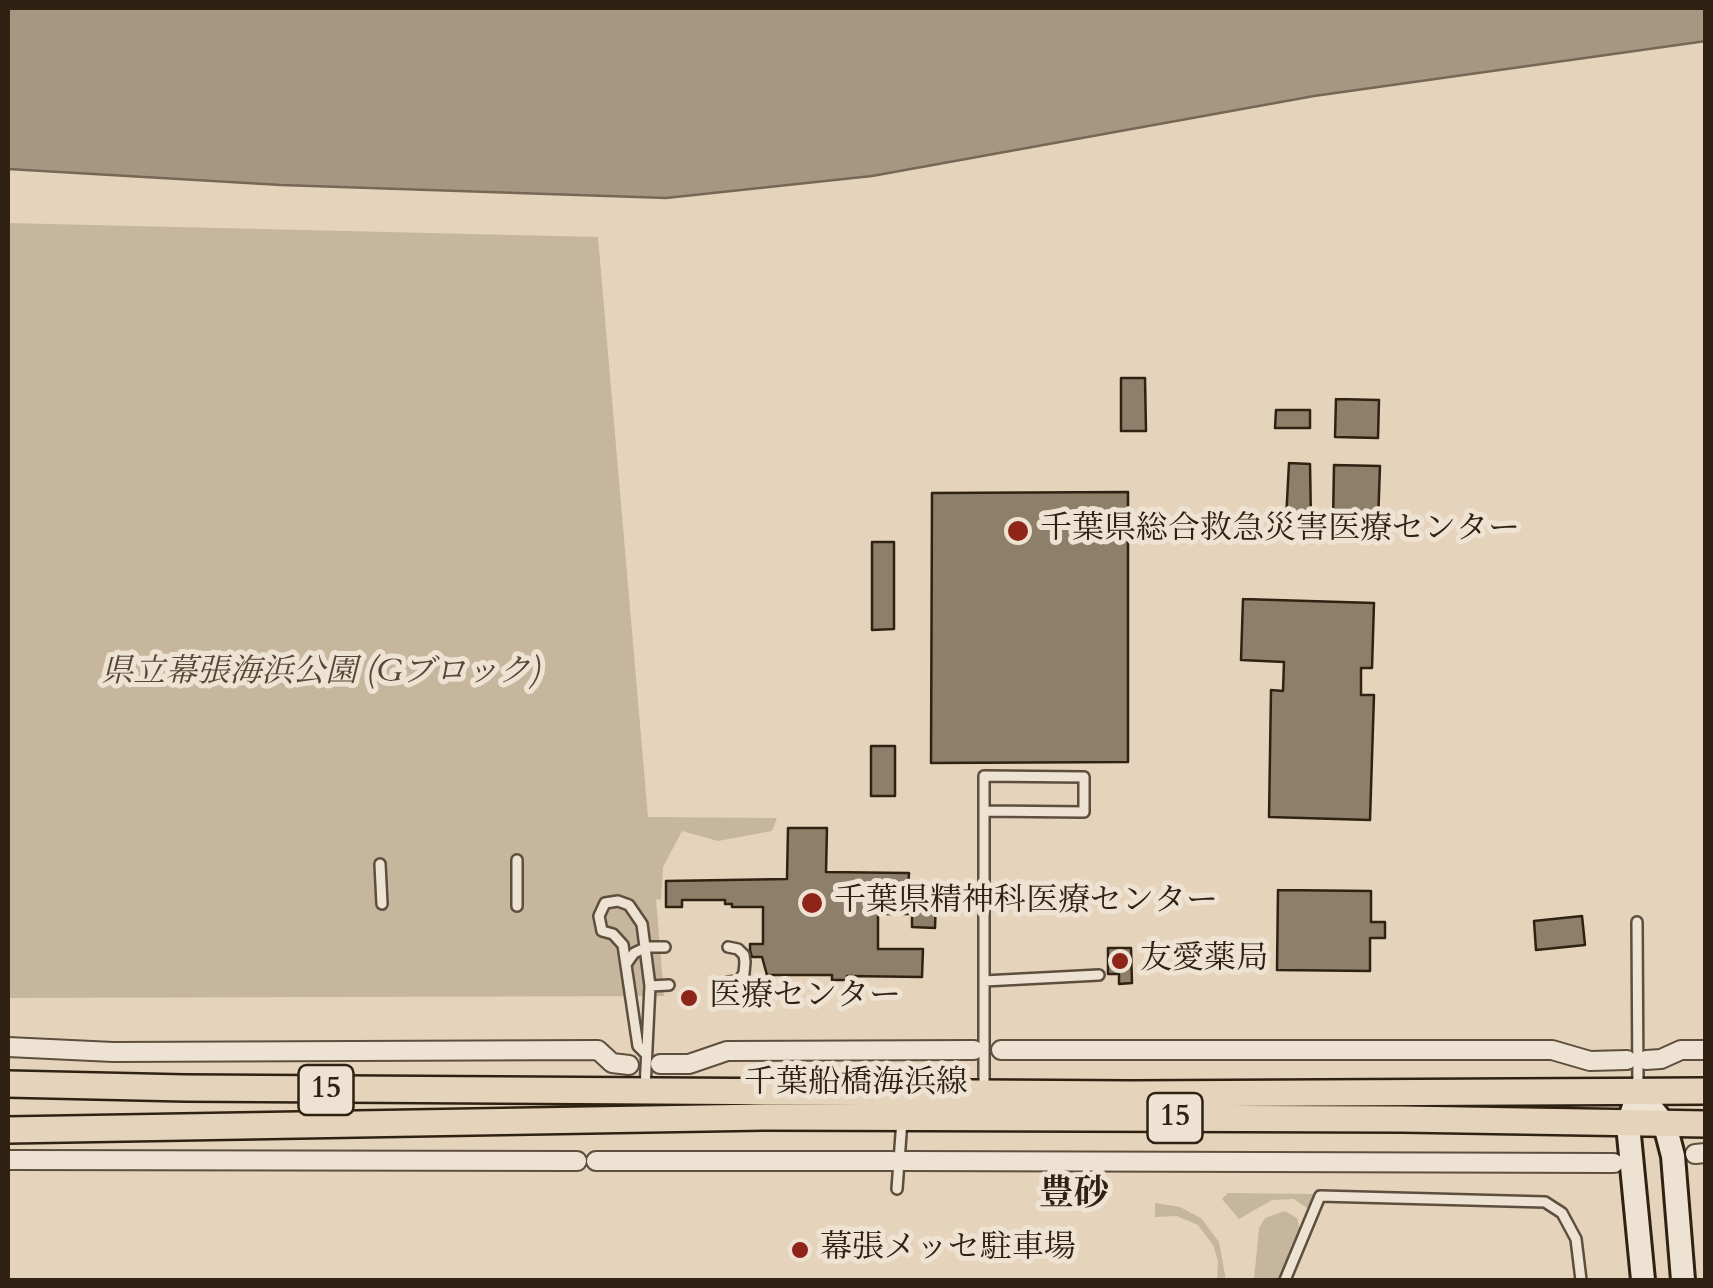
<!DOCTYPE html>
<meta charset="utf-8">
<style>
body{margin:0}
#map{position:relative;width:1713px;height:1288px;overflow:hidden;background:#e5d4bb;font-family:Cardo,serif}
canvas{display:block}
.frame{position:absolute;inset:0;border:10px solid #302213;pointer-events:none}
</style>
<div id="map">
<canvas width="1713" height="1288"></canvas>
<div class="frame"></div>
</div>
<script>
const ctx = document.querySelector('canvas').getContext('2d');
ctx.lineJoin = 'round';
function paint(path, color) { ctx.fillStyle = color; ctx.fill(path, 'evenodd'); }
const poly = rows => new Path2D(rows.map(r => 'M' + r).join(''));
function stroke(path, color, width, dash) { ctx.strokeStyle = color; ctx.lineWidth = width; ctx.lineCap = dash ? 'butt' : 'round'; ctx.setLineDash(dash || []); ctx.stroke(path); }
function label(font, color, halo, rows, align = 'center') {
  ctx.font = font + ' Cardo,"Noto Serif JP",serif'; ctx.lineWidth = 10; ctx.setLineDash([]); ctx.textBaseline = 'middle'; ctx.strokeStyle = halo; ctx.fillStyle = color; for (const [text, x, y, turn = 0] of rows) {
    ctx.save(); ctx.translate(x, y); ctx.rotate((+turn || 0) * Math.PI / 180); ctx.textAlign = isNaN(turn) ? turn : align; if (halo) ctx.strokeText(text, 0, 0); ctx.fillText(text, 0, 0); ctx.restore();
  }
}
paint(poly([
 [8,223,598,237,648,817,777,818,772,831,718,841,682,831,663,867,661,900,656,899,664,996,8,998],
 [1228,1193,1316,1194,1310,1210,1294,1199,1272,1200,1239,1219,1222,1199],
 [1155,1203,1180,1207,1201,1218,1219,1242,1226,1280,1217,1280,1218,1261,1213,1245,1198,1225,1177,1216,1155,1217],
 [1285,1211,1297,1218,1300,1230,1278,1280,1254,1280,1259,1228,1265,1218]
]), '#c6b69e');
const water = poly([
 [8,8,1705,8,1706,41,1314,96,872,176,666,198,281,185,8,169,8,8]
]);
paint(water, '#a79782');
stroke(water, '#776856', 2.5);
const building = poly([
 [1121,378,1145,378,1146,431,1121,431,1121,378],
 [1336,399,1379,400,1378,438,1335,437,1336,399],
 [1276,410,1310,410,1310,428,1275,428,1276,410],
 [1289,463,1310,464,1311,521,1286,520,1289,463],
 [1334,465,1380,466,1378,523,1333,522,1334,465],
 [1128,492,1128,762,931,763,932,493,1128,492],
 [872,542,894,542,894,629,872,630,872,542],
 [1243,599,1374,603,1372,668,1361,668,1361,695,1374,695,1370,820,1269,817,1271,690,1283,691,1284,662,1241,660,1243,599],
 [871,746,895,746,895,796,871,796,871,746],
 [788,828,827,828,826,872,909,873,908,890,917,890,917,896,936,896,935,928,912,927,912,914,878,914,878,949,923,949,922,977,847,976,848,980,832,980,832,975,767,975,762,957,752,957,750,950,750,944,763,944,763,907,732,907,732,904,725,904,725,900,682,900,682,907,666,907,666,881,787,879,788,828],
 [1278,890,1371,891,1371,922,1385,922,1385,938,1370,938,1370,971,1277,970,1278,890],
 [1582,916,1585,945,1536,950,1534,921,1582,916],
 [1108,948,1131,948,1132,983,1119,984,1119,974,1108,974,1108,948]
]);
paint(building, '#8e7f6a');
stroke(building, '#302213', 2.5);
const lane = poly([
 [517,860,517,906],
 [380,864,382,904],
 [1637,922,1638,1089],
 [728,947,738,949,744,955,745,962,744,973,739,981,728,982],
 [627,963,634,953,647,947,665,947],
 [984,981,1099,975],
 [650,986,669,985],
 [645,1089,650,986,642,924,629,905,618,901,605,903,599,916,602,931,613,934,623,945,638,1046,645,1053],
 [984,1090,984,776,1084,777,1084,812,984,811],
 [897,1189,902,1120],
 [1285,1280,1320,1196,1545,1202,1562,1213,1576,1239,1581,1280]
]);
const street = poly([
 [8,1047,113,1052,598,1050,612,1063,629,1065],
 [1001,1050,1552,1050,1590,1061,1627,1060],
 [1646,1060,1661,1059,1681,1050,1706,1050],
 [660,1064,689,1064,727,1051,974,1050],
 [1695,1154,1706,1153],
 [8,1160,577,1161],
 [596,1161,893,1161],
 [904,1161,1614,1163]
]);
const secondary = poly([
 [1638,1092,1665,1125,1673,1156,1683,1280],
 [1634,1106,1628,1125,1643,1280]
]);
const primary = poly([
 [8,1084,185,1088,1132,1094,1706,1091],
 [8,1130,764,1117,1403,1119,1706,1124]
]);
stroke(lane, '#5d4e3d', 14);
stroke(street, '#5d4e3d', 22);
stroke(secondary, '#302213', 28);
stroke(primary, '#302213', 30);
stroke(lane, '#eee3d3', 9);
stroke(street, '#eee3d3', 18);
stroke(secondary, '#eee3d3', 22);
stroke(primary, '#e5d4bb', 25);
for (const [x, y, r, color] of [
 [1018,531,12,"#8f2418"],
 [812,903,12,"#8f2418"],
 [1120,961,10,"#8f2418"],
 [689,998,10,"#8f2418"],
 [800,1250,10,"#8f2418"]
]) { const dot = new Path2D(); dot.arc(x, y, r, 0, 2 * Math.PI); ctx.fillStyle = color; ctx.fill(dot); stroke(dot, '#eee3d3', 4); }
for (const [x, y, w] of [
 [326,1090,55],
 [1175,1118,55]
]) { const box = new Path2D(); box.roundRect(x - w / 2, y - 25, w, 50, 8); ctx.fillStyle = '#eee3d3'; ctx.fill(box); stroke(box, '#302213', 2.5); }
label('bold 30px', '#302213', null, [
 ["15",326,1090],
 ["15",1175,1118]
]);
label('32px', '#302213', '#eee3d3', [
 ["千葉県総合救急災害医療センター",1040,531],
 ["千葉県精神科医療センター",834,903],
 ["友愛薬局",1140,961],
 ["医療センター",709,998],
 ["幕張メッセ駐車場",820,1250]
], 'left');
label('italic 32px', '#564736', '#eee3d3', [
 ["県立幕張海浜公園 (Gブロック)",321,674]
]);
label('32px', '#302213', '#eee3d3', [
 ["千葉船橋海浜線",856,1085]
]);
label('bold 35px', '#302213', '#eee3d3', [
 ["豊砂",1074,1196]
]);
</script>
